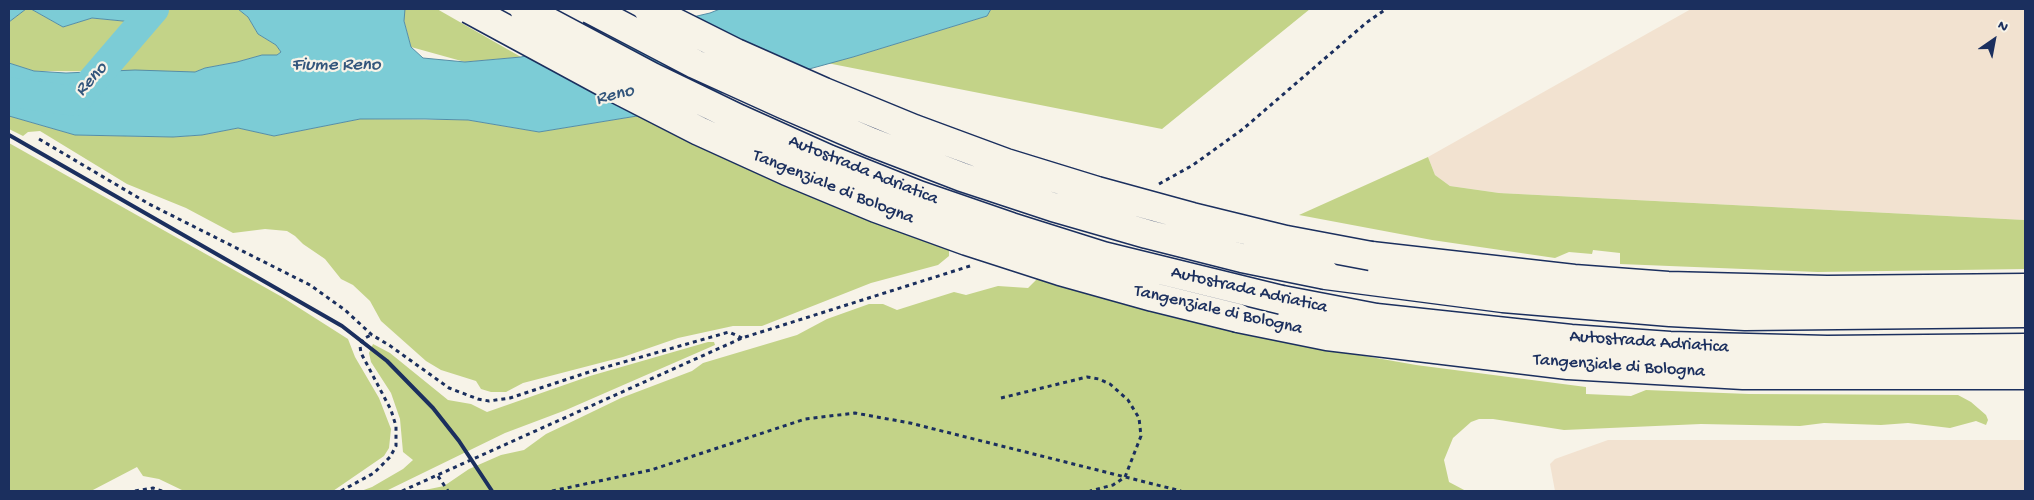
<!DOCTYPE html>
<style>
body{margin:0}
#map{position:relative;width:2034px;height:500px;overflow:hidden;background:#f7f3e8;font-family:"Gochi Hand",sans-serif}
canvas{display:block}
.frame{position:absolute;inset:0;border:10px solid #1b2f5e;pointer-events:none}
.north{position:absolute;left:1969px;top:15px;width:50px;height:50px;-webkit-text-stroke:4px #f7f3e8;paint-order:stroke;rotate:33deg;font-size:14px;font-weight:700;line-height:20px;text-align:center;color:#1b2f5e}
.north::after{content:'';display:block;margin:auto;width:18px;height:22px;background:#1b2f5e;clip-path:polygon(50% 0,100% 100%,50% 72%,0 100%)}
</style>
<div id="map">
<canvas width="2034" height="500"></canvas>
<div class="frame"></div>
<div class="north">N</div>
</div>
<script>
const ctx = document.querySelector('canvas').getContext('2d');
ctx.lineJoin = 'round';
function paint(path, color) { ctx.fillStyle = color; ctx.fill(path, 'evenodd'); }
const poly = rows => new Path2D(rows.map(r => 'M' + r).join(''));
function stroke(path, color, width, dash) { ctx.strokeStyle = color; ctx.lineWidth = width; ctx.lineCap = dash ? 'butt' : 'round'; ctx.setLineDash(dash || []); ctx.stroke(path); }
function label(font, color, halo, rows, align = 'center') {
  ctx.font = font + ' "Gochi Hand",sans-serif'; ctx.lineWidth = 4.5; ctx.setLineDash([]); ctx.textBaseline = 'middle'; ctx.strokeStyle = halo; ctx.fillStyle = color; for (const [text, x, y, turn = 0] of rows) {
    ctx.save(); ctx.translate(x, y); ctx.rotate((+turn || 0) * Math.PI / 180); ctx.textAlign = isNaN(turn) ? turn : align; if (halo) ctx.strokeText(text, 0, 0); ctx.fillText(text, 0, 0); ctx.restore();
  }
}
paint(poly([
 [1691,9,2025,9,2025,220,1499,193,1450,186,1435,175,1428,157],
 [1608,440,2025,440,2025,491,1555,491,1550,464,1555,459]
]), '#f2e2d0');
paint(poly([
 [26,9,31,9,63,27,92,18,133,22,145,19,166,9,238,9,248,17,258,34,276,45,281,52,277,55,262,55,237,62,205,68,195,72,34,71,9,63,9,22],
 [401,9,437,9,521,57,465,62,411,47],
 [991,9,1310,9,1162,129,827,63,853,57,987,16],
 [9,116,75,135,173,137,202,135,238,128,274,136,360,119,468,120,539,132,637,116,757,173,874,222,949,249,949,256,938,265,871,283,762,326,733,326,678,338,623,357,523,383,506,392,491,392,481,389,476,381,441,370,426,361,381,321,370,301,353,285,341,279,325,259,303,244,295,236,287,231,265,229,233,233,186,208,127,184,40,131,28,132,23,136,9,129],
 [9,143,282,297,348,339,355,357,379,398,391,429,389,448,384,456,333,491,184,491,159,479,143,476,137,467,91,491,9,491],
 [1428,157,1435,175,1450,186,1499,193,2025,220,2025,269,1818,272,1620,264,1620,253,1593,250,1592,254,1569,252,1555,258,1432,240,1299,215],
 [1038,278,1126,304,1257,337,1416,365,1586,387,1586,394,1631,396,1646,390,1749,394,1958,395,1971,402,1986,415,1988,420,1986,425,1976,421,1950,428,1908,423,1881,425,1824,423,1800,426,1701,424,1564,430,1493,419,1479,419,1471,422,1453,438,1444,460,1449,482,1466,491,420,491,444,486,469,469,501,455,524,450,546,434,567,424,621,398,692,371,703,363,797,335,827,319,869,304,883,304,897,310,954,292,966,295,998,286,1028,288],
 [708,342,714,342,715,345,566,410,505,433,386,491,361,491,372,487,403,469,413,460,403,452,400,419,391,393,371,362,369,353,373,344,390,353,448,400,471,404,487,412,590,376]
]), '#c3d388');
const water = poly([
 [9,9,26,9,9,22,9,9],
 [31,9,166,9,145,19,133,22,92,18,63,27,31,9],
 [238,9,405,9,404,21,411,47,423,58,465,62,521,57,710,13,720,9,991,9,987,16,853,57,637,116,539,132,468,120,425,119,360,119,274,136,238,128,202,135,173,137,75,135,9,116,9,63,34,71,66,73,135,70,195,72,205,68,237,62,262,55,277,55,281,52,276,45,258,34,248,17,238,9]
]);
paint(water, '#7cccd6');
stroke(water, '#558da6', 1);
stroke(poly([
 [9,92,75,101,154,9]
]), '#7cccd6', 30);
const highway = poly([
 [1371,256,1574,279,1668,286,1827,290,2025,288],
 [1326,275,1503,298,1670,312,1745,316,2025,313],
 [1282,300,1376,318,1571,339,1670,346,1827,350,2025,348],
 [1238,318,1327,336,1568,365,1743,375,2025,375]
]);
stroke(highway, '#1b2f5e', 31);
stroke(poly([
 [39,139,149,204,310,285,345,310,372,335,389,345,449,388,478,399,489,401,510,398,592,371,729,332,742,338],
 [1159,184,1193,165,1243,129,1366,23,1386,9],
 [1001,398,1087,377,1099,379,1110,384,1128,400,1139,418,1141,436,1125,477,1113,485,1090,491],
 [438,476,448,491],
 [135,491,153,488,162,491],
 [341,491,374,473,390,457,396,446,396,426,391,410,361,353,360,346,363,339,371,335],
 [402,491,742,338,970,266],
 [552,491,651,470,805,419,855,413,910,423,1181,491]
]), '#1b2f5e', 3, [4, 4]);
stroke(highway, '#f7f3e8', 28);
stroke(poly([
 [9,135,342,326,387,361,433,408,459,441,492,491]
]), '#1b2f5e', 4);
const highwayBridge = poly([
 [469,9,613,87,699,131,787,171,876,208,967,241,1060,271,1153,297,1238,318],
 [524,9,652,77,739,119,828,159,918,195,1011,227,1103,256,1282,300],
 [590,9,695,64,783,104,871,142,962,177,1053,207,1147,234,1242,258,1326,275],
 [648,9,736,53,824,92,914,129,1006,163,1097,191,1192,217,1286,240,1371,256]
]);
stroke(highwayBridge, '#1b2f5e', 31, []);
stroke(highwayBridge, '#f7f3e8', 28);
label('18px', '#1b2f5e', '#f7f3e8', [
 ["Autostrada Adriatica",863,171,22],
 ["Tangenziale di Bologna",833,188,22],
 ["Autostrada Adriatica",1249,291,13],
 ["Tangenziale di Bologna",1218,311,13],
 ["Autostrada Adriatica",1649,343,4],
 ["Tangenziale di Bologna",1619,367,4]
]);
label('italic 19px', '#33567c', '#f7f3e8', [
 ["Fiume Reno",336,66],
 ["Reno",92,80,-48],
 ["Reno",615,96,-14]
]);
</script>
